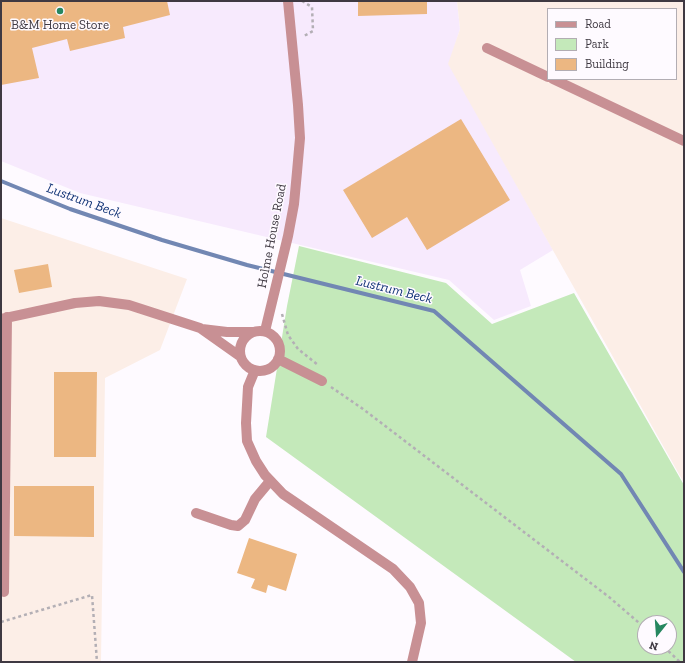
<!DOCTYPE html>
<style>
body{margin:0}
#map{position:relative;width:685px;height:663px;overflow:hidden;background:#fefaff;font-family:"Zilla Slab",serif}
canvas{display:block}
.frame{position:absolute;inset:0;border:2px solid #3f3942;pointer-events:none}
.legend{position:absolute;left:547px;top:8px;width:130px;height:72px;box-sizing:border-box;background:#fefaff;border:1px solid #b2adb3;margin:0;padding:5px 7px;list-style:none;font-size:12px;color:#3f3942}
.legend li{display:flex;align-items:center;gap:8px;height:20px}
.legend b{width:20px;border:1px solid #b2adb3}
.north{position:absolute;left:637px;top:615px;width:40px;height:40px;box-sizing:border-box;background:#fefaff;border:1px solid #b2adb3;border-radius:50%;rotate:197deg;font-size:11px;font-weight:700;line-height:16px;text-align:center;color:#3f3942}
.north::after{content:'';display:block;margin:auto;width:14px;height:18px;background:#268760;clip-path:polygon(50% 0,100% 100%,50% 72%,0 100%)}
</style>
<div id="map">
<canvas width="685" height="663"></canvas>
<div class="frame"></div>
<ul class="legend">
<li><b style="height:5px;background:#c89094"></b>Road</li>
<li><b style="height:11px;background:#c4e9ba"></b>Park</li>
<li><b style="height:11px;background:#ecb782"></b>Building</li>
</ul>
<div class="north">N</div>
</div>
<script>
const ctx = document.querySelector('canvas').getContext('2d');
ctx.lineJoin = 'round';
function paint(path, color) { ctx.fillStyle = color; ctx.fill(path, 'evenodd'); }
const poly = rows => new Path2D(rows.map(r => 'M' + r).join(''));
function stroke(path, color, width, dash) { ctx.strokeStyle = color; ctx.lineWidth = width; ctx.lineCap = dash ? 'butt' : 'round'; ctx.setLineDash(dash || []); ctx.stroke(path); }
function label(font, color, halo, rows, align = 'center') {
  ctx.font = font + ' "Zilla Slab",serif'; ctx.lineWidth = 3; ctx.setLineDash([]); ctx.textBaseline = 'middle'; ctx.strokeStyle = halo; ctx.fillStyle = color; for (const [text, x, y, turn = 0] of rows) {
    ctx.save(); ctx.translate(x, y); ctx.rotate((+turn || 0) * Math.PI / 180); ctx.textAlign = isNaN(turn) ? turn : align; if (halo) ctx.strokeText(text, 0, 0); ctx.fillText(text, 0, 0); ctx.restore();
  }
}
paint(poly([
 [1,1,457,1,460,29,449,64,553,250,520,270,531,306,494,320,449,280,80,193,1,161]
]), '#f7eafd');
paint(poly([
 [457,1,684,1,684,483,448,64,460,29],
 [548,9,676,9,676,79,548,79],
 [1,218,187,279,160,350,105,378,101,662,1,662]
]), '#fceee7');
paint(poly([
 [299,246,446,283,492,324,574,293,684,485,684,662,576,662,266,437,287,306],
 [645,623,669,623,669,647,645,647]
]), '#c4e9ba');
stroke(poly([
 [1,181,70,209,162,240,247,265,434,311,621,474,684,572]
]), '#7287b3', 4);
paint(poly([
 [1,1,167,1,170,15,123,27,125,38,70,51,67,39,32,48,39,78,1,85],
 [358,1,427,1,427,14,358,16],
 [461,119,510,200,427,250,407,217,372,238,343,190],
 [48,264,52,287,19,293,14,270],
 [54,372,97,372,96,457,54,457],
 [14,486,94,486,94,537,14,536],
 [249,538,297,554,286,591,268,585,266,593,251,588,255,579,237,573]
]), '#ecb782');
stroke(poly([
 [302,1,312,7,313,31,304,36,304,38],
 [282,314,288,335,298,349,318,365],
 [331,387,363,409,609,597,645,628],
 [1,622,92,595,97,662],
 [664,647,680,662]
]), '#b3afb5', 2.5, [3, 3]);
stroke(poly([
 [487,48,548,77],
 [553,79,684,141],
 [1,319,75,303,99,301,129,305,200,328,241,357],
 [202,329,227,332,253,332],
 [265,331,288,236,294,204,297,172,300,138,298,105,288,1],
 '240 351a20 20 0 1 1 40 0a20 20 0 1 1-40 0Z',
 [278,359,322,381],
 [255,370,248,387,246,423,247,441,256,461,265,475,283,494,393,569,410,587,419,603,421,623,412,662],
 [196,513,231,525,238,526,245,520,255,499,270,481],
 [4,592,7,317]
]), '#c89094', 10);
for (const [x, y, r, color] of [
 [60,11,4,"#268760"]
]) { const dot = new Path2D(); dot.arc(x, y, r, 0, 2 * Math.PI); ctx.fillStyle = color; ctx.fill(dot); stroke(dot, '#fefaff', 1.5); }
label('13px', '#3f3942', '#fefaff', [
 ["B&M Home Store",60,25]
]);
label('13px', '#3f3942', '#fefaff', [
 ["Holme House Road",272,236,-79]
]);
label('italic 14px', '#113376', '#fefaff', [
 ["Lustrum Beck",84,201,20],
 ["Lustrum Beck",394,290,14]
]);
</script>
